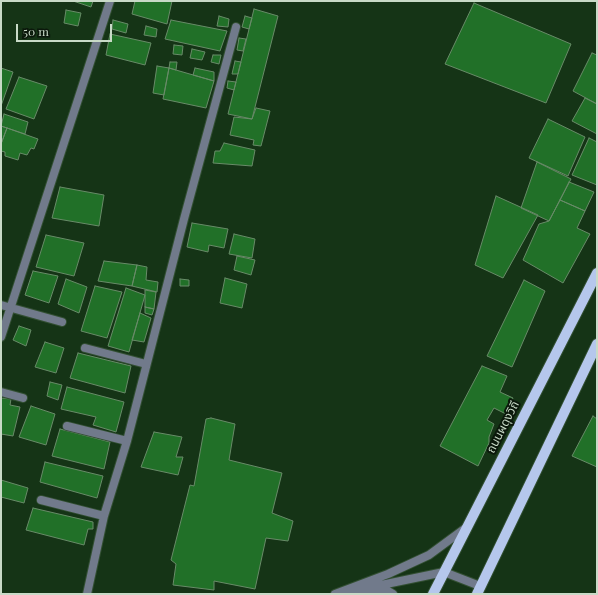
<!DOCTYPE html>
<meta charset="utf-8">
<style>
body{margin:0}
#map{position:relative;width:598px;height:595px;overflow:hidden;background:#153416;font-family:"Playfair Display",serif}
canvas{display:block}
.frame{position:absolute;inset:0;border:2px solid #c8dac7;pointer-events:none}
.scale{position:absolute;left:16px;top:24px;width:96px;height:18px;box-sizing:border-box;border:2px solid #c8dac7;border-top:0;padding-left:5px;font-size:12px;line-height:14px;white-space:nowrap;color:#c8dac7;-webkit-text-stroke:3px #0b180b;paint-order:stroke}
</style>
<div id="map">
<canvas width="598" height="595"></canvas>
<div class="frame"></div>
<div class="scale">50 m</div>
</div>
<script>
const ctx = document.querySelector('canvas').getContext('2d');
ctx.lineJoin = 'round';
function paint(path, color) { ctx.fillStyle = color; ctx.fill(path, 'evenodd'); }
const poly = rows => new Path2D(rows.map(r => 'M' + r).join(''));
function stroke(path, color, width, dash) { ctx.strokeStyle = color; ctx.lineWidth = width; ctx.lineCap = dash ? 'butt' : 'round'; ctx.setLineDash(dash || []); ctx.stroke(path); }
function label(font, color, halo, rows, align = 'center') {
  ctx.font = font + ' "Playfair Display","Noto Sans Thai",serif'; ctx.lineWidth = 4; ctx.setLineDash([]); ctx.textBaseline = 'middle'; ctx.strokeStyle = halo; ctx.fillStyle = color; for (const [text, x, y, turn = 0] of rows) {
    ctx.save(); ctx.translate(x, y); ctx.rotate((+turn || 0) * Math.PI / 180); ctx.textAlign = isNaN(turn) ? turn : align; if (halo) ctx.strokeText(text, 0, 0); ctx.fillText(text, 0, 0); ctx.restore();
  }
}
const building = poly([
 [73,1,93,1,91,7,73,1],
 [135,1,172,1,167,24,132,14,135,1],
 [474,3,571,44,546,103,445,64,474,3],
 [254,9,278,16,252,119,228,114,254,9],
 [66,10,81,13,78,26,64,23,66,10],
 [219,16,229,19,228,27,217,26,219,16],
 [245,16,252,18,249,29,242,27,245,16],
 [113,20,128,24,126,33,112,29,113,20],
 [171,20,227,31,220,51,165,39,171,20],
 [146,26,157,29,156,37,144,35,146,26],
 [110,34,151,43,145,65,106,55,110,34],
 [239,38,246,39,243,51,237,50,239,38],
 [174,45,183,46,182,55,173,54,174,45],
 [192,49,205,52,202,60,190,58,192,49],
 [592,53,597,55,597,104,573,91,592,53],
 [213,55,221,55,219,64,211,62,213,55],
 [235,61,241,62,238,74,232,74,235,61],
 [170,62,177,62,176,70,169,68,170,62],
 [157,66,169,68,164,95,153,93,157,66],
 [1,68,13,72,1,106,1,68],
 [169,68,214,81,206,108,163,99,169,68],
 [195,68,214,72,214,81,193,75,195,68],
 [19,77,47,86,34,119,6,109,19,77],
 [228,81,236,82,234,90,227,88,228,81],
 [585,98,597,104,597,134,572,121,585,98],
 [256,108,270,111,261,146,253,145,254,140,230,135,234,117,252,119,256,108],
 [4,114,28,122,25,134,1,126,4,114],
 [548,119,585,137,568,176,529,158,548,119],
 [1,126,7,128,1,144,1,126],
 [7,128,38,139,34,149,31,148,27,155,20,153,18,160,5,156,5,152,1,151,1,144,7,128],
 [589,138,597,142,597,185,572,175,589,138],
 [224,143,255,150,252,166,213,163,215,151,220,151,224,143],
 [537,162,571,179,549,221,521,208,537,162],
 [569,182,594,192,585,211,560,200,569,182],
 [60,187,104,195,99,226,52,218,60,187],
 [496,196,538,215,503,278,475,265,496,196],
 [560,200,585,211,577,228,590,234,563,283,523,260,539,224,549,221,560,200],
 [192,223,228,229,224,248,209,245,208,252,187,247,192,223],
 [234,234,255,239,252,258,229,254,234,234],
 [46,235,84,243,74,276,36,267,46,235],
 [237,256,255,260,251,275,234,270,237,256],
 [104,261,137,265,132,286,98,281,104,261],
 [137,265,147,267,146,280,158,282,157,292,132,286,137,265],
 [33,271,58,276,49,303,25,295,33,271],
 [225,278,247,284,242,308,220,303,225,278],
 [66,279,87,287,79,313,58,304,66,279],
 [180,279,189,280,189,286,180,286,180,279],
 [524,280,545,291,512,367,487,356,524,280],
 [95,286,122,292,107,338,81,331,95,286],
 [126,288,145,295,129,352,108,346,126,288],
 [145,290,156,292,154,309,145,307,145,290],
 [145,307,154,309,152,315,145,313,145,307],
 [140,313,151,318,144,342,132,340,140,313],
 [19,326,31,330,26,346,13,340,19,326],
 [45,342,64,348,56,373,35,367,45,342],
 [78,353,131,366,125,393,70,378,78,353],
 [482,366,507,376,500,392,513,398,506,414,494,408,487,420,494,424,489,437,489,443,478,466,440,446,482,366],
 [50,382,62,385,58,400,47,396,50,382],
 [67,387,124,402,116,432,93,425,96,417,61,409,67,387],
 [1,398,11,399,10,405,20,407,13,436,1,434,1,398],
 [31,406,55,414,46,445,19,437,31,406],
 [593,416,597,419,597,467,572,456,593,416],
 [211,418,235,424,229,460,282,473,272,513,293,521,288,541,266,538,255,589,214,581,214,590,173,585,176,564,171,560,190,485,194,486,206,419,211,418],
 [60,429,110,442,104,469,52,456,60,429],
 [154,432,182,437,176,457,183,457,178,475,141,467,154,432],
 [45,462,103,476,97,498,40,482,45,462],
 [1,480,28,488,24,503,1,497,1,480],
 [33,508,93,522,93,529,88,529,84,545,26,530,33,508]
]);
paint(building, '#217028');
stroke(building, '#688b68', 1);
const street = poly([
 [1,305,62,322],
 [1,337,110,1],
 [85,348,146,364],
 [1,392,23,398],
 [67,426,127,441],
 [41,500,104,516],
 [357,590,444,572,480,586],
 [87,594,104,516,127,441,184,219,236,27],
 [335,594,388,574,429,555,467,527],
 [344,594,388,591,393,594]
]);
const primary = poly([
 [433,594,597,273],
 [477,594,597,344]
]);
stroke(street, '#324f32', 10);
stroke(primary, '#324f32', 12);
stroke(street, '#717a8b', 8);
stroke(primary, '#b5c7ec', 10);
label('12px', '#c8dac7', '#0b180b', [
 ["ถนนผดุงวิถี",503,427,-63]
]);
</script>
